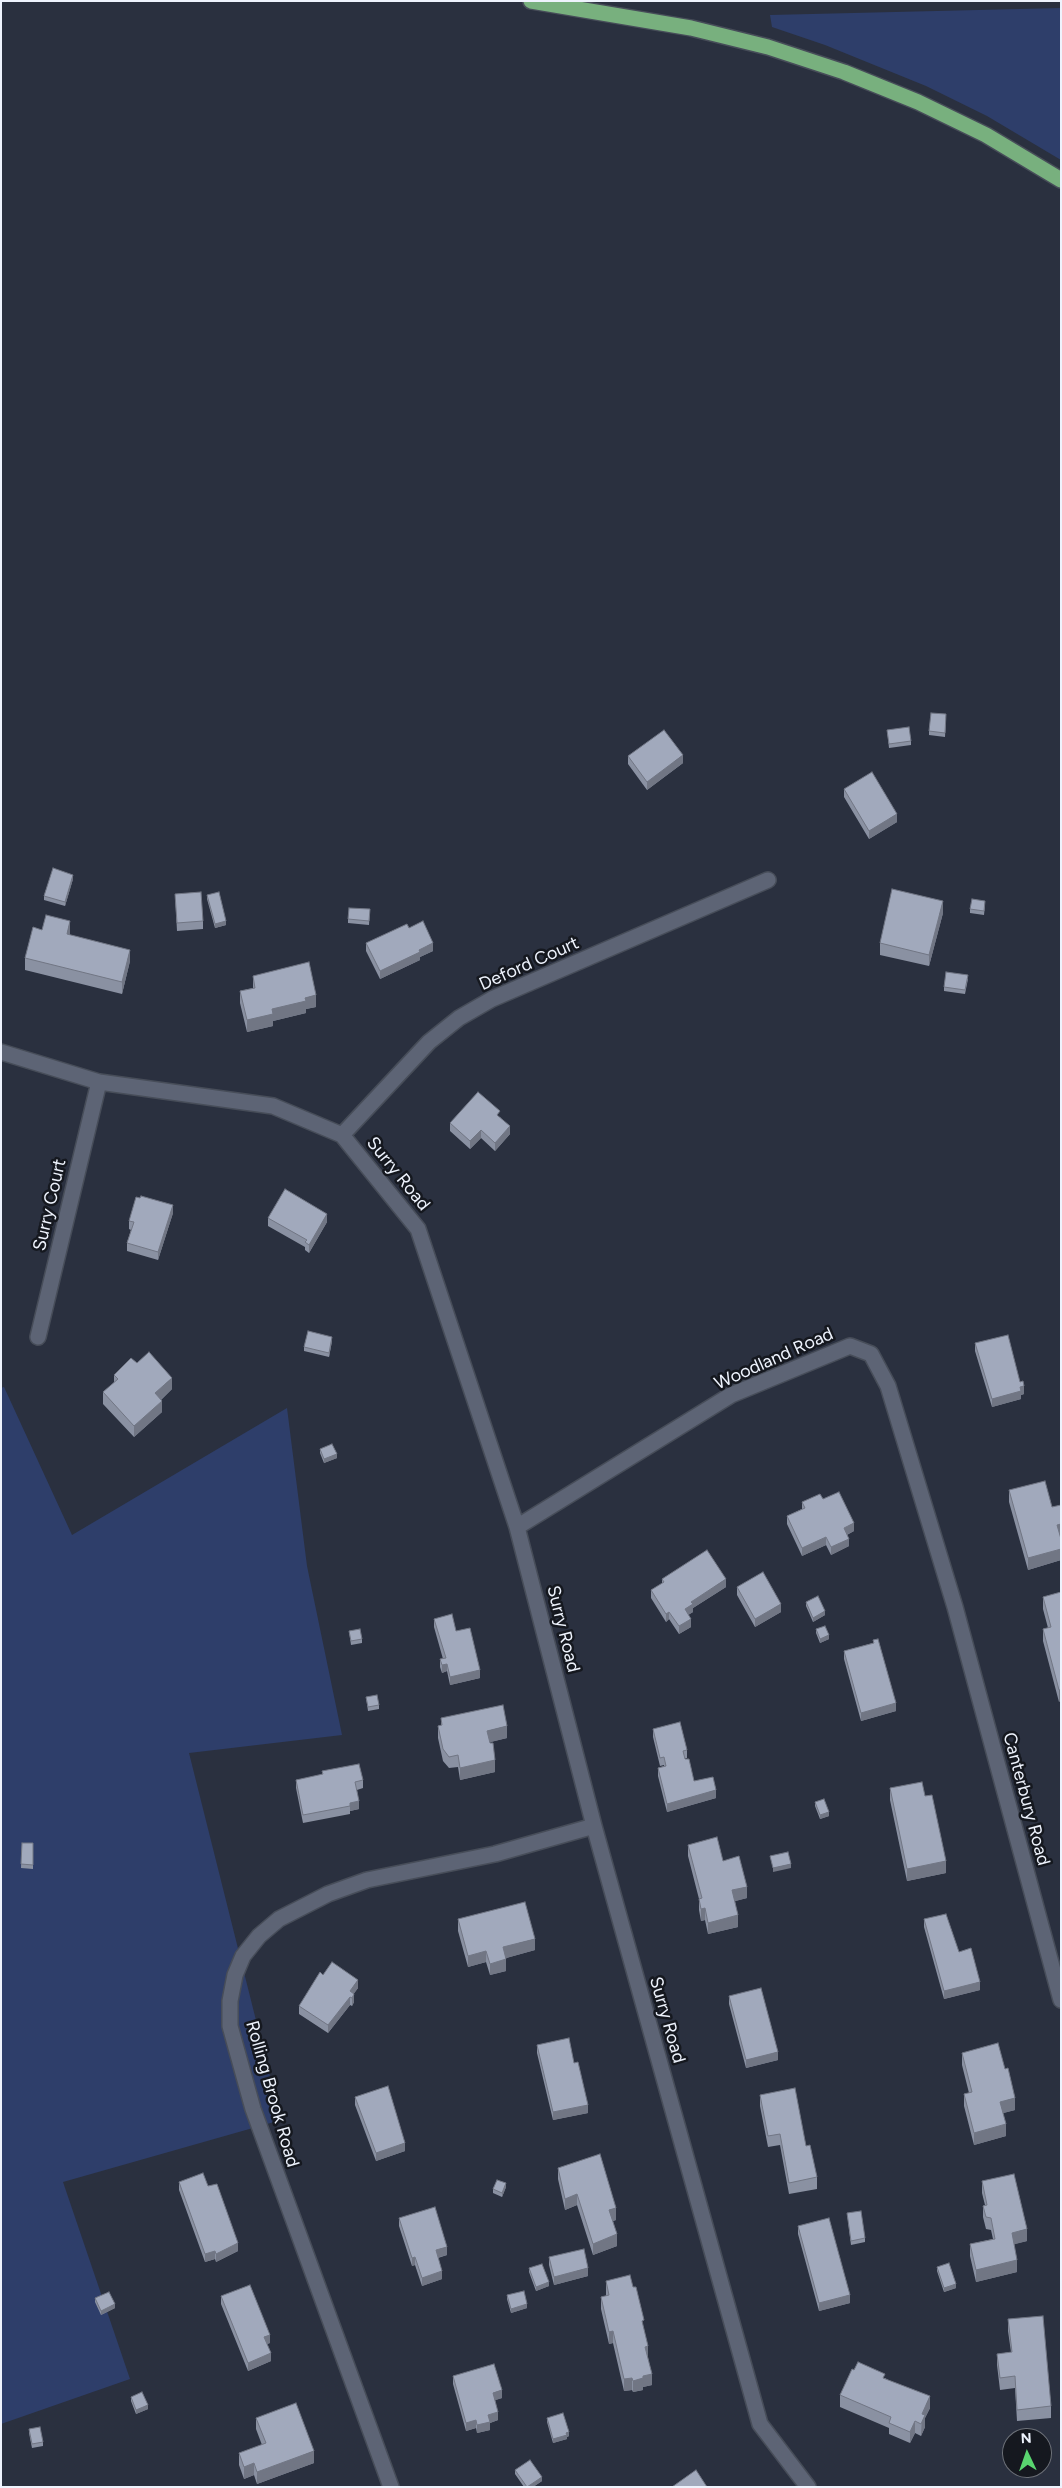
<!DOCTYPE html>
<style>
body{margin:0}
#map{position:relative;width:1062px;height:2488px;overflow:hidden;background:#2a303f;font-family:Figtree,sans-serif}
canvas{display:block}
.frame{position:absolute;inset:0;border:2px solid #eef3fd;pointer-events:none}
.north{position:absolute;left:1002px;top:2428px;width:50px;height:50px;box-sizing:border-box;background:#15181f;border:1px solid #6c7078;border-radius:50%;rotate:357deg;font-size:14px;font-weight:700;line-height:20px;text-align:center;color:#eef3fd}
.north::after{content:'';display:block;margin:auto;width:18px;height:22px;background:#59d56f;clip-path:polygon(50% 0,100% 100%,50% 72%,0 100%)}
</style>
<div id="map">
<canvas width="1062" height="2488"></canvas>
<div class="frame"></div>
<div class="north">N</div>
</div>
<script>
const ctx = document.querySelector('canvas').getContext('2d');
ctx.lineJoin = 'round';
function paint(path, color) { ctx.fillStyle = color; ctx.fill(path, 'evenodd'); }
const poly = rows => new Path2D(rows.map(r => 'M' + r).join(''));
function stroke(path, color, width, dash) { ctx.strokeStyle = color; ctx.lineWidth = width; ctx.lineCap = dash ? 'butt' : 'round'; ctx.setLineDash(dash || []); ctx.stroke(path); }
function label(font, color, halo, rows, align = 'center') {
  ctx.font = font + ' Figtree,sans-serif'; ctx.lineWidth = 5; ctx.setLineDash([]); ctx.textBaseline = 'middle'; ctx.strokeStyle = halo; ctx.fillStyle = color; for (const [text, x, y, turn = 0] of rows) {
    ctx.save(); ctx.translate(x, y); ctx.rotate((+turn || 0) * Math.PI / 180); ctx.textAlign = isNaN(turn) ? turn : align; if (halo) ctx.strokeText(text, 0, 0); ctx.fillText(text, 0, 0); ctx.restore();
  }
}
paint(poly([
 [1061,8,1061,160,987,116,926,86,825,45,772,27,770,15],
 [4,1387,72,1535,287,1408,307,1566,342,1735,189,1753,281,2120,63,2182,130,2379,1,2424,1,1388]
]), '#2e3e6a');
const minor = poly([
 [1,1052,99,1082,273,1106,342,1135,418,1229,517,1527,594,1826,760,2424,808,2487],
 [342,1135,429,1042,459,1018,492,999,768,880],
 [38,1337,99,1082],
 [517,1527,731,1395,850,1346,871,1354,888,1386,955,1607,1061,2000],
 [391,2487,253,2109,230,2026,230,2001,235,1975,243,1956,259,1936,279,1919,328,1894,367,1880,495,1854,594,1826]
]);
const motorway = poly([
 [531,1,691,28,768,47,844,72,918,102,986,135,1061,180]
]);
stroke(minor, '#474d59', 18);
stroke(motorway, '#474d59', 18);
stroke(minor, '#5d6475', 15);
stroke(motorway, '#78b07e', 15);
paint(poly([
 [946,718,945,737,929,735,929,731],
 [887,730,911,741,911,745,889,748],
 [628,756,683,763,647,790,628,764],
 [844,789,897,822,869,839,844,797],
 [73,879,65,906,44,900,44,896],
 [175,894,203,921,203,929,177,931],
 [207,895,226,925,215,928,207,899],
 [985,905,984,915,970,913,970,909],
 [370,909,369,925,348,923,348,919],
 [943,913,929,966,880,955,880,943],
 [409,928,433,951,420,957,420,960,380,979,366,951,366,943],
 [42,930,70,933,69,935,130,961,122,994,25,970,25,958],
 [253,976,316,1007,306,1009,306,1013,273,1021,273,1026,247,1032,240,1003,240,991,253,988],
 [968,979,965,994,944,991,944,987],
 [500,1117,510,1134,495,1151,481,1138,470,1149,450,1131,450,1123],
 [173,1213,158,1260,127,1251,127,1243,131,1230,129,1229,129,1221],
 [268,1218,327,1222,309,1253,305,1250,305,1247,268,1226],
 [332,1341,329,1357,304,1351,304,1347],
 [975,1343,1020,1382,1024,1394,1021,1395,1021,1399,992,1407,975,1351],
 [137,1363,172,1389,161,1400,162,1412,134,1437,103,1404,103,1392,114,1383,114,1375],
 [320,1449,337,1458,324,1463,320,1453],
 [1009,1490,1052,1507,1061,1505,1061,1560,1028,1570,1009,1502],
 [823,1499,854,1531,847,1535,849,1546,831,1555,826,1545,802,1556,787,1524,787,1516,802,1509,802,1502],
 [662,1579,726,1587,693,1608,693,1612,688,1615,691,1627,679,1634,669,1619,666,1622,651,1598,651,1590,662,1584],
 [737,1587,781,1612,755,1627,737,1595],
 [1061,1592,1059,1702,1043,1641,1043,1629,1048,1628,1043,1609,1043,1597],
 [806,1602,825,1615,813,1622,806,1606],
 [434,1619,456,1631,480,1678,450,1685,447,1671,442,1673,440,1667,440,1659,443,1659,434,1627],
 [816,1629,829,1639,820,1643,816,1633],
 [349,1631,362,1639,362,1643,351,1645],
 [873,1640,896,1711,861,1721,844,1659,844,1651,873,1643],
 [366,1697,379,1705,379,1709,368,1711],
 [441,1718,507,1738,490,1742,495,1772,460,1780,458,1767,449,1768,443,1761,438,1738,438,1726,441,1725],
 [653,1729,687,1750,687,1758,685,1758,694,1781,716,1798,667,1812,658,1776,658,1768,664,1766,664,1765,660,1766,653,1737],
 [322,1771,363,1780,363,1788,357,1790,359,1809,350,1811,350,1814,303,1823,296,1788,296,1780,322,1775],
 [890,1788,925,1796,946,1873,907,1881,890,1800],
 [815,1802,829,1816,820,1819,815,1806],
 [22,1843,33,1843,33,1869,21,1868],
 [688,1845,723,1861,747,1898,735,1901,738,1927,708,1934,705,1920,701,1921,699,1910,699,1899,688,1856],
 [458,1919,535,1950,506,1958,506,1971,490,1975,486,1962,468,1967,458,1931],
 [924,1919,959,1952,980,1990,944,1999,924,1927],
 [323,1975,358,1988,354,1993,354,2002,352,2006,350,2005,328,2033,299,2014,299,2006],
 [729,1996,778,2060,746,2068,729,2004],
 [537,2045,574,2063,588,2113,553,2120,537,2053],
 [962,2053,1015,2110,1003,2113,1006,2136,974,2145,964,2106,964,2094,969,2093,962,2065],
 [760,2095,806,2146,817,2177,817,2189,789,2194,780,2145,768,2147,760,2106],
 [355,2097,405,2151,376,2161,355,2105],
 [558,2168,616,2220,613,2221,617,2246,593,2255,577,2205,565,2210,558,2179],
 [982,2181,1027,2241,1014,2244,1017,2272,976,2282,970,2256,970,2244,993,2239,991,2230,986,2229,983,2217,983,2206,985,2205,982,2193],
 [179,2182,208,2186,238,2251,216,2262,215,2259,205,2262,179,2190],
 [506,2187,502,2197,493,2193,493,2189],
 [847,2213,865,2238,865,2242,851,2245],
 [399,2218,447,2255,438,2258,442,2279,422,2286,415,2265,412,2266,399,2226],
 [798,2226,850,2303,819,2311,798,2234],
 [549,2257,588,2276,554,2285,549,2265],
 [937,2267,956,2288,944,2292,937,2271],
 [529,2268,549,2286,536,2291,529,2272],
 [606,2281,644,2330,652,2385,643,2387,643,2390,633,2392,632,2390,624,2391,613,2343,609,2344,601,2309,601,2297,606,2296],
 [507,2295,527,2308,511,2313,507,2299],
 [221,2296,270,2343,267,2344,271,2361,248,2371,221,2304],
 [95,2298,115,2308,101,2315,95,2302],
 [1008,2319,1051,2406,1051,2418,1017,2421,1015,2388,1000,2390,997,2365,997,2354,1011,2352,1008,2331],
 [453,2376,502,2398,495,2400,498,2420,490,2423,490,2430,477,2433,476,2428,466,2431,453,2384],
 [885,2378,930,2408,925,2418,925,2427,921,2436,915,2433,910,2443,889,2434,889,2428,840,2407,840,2395],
 [131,2397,148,2409,136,2414,131,2401],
 [256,2418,314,2463,257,2484,254,2475,244,2479,239,2465,239,2453,262,2445,256,2429],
 [547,2418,569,2436,567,2437,567,2439,553,2443,547,2422],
 [29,2429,43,2442,43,2446,32,2448,29,2433],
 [515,2470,542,2481,533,2487,524,2487,515,2474]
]), '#8a91a2');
paint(poly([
 [683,755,683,763,647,790,647,782],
 [897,814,897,822,869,839,869,831],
 [73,875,73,879,65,906,65,902],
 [943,901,943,913,929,966,929,955],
 [70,921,70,933,67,946,67,934],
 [226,921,226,925,215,928,215,924],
 [433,943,433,951,420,957,420,960,380,979,380,971,419,950],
 [130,950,130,961,122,994,122,982],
 [316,995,316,1007,306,1009,306,1013,273,1021,273,1026,247,1032,247,1020,272,1009,305,998],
 [510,1126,510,1134,495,1151,495,1143],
 [481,1130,481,1138,470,1149,470,1141],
 [173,1205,173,1213,158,1260,158,1252],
 [327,1214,327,1222,309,1253,309,1245],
 [332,1337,332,1341,329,1357,329,1353],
 [172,1378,172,1389,155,1405,155,1393],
 [1024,1386,1024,1394,1021,1395,1021,1399,992,1407,992,1399],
 [162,1401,162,1412,134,1437,134,1426],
 [337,1454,337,1458,324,1463,324,1459],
 [854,1523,854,1531,844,1536,844,1528],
 [1061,1524,1061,1536,1057,1537,1057,1525],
 [826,1537,826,1545,802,1556,802,1548],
 [849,1539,849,1546,831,1555,831,1547],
 [1061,1549,1061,1560,1028,1570,1028,1558],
 [726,1579,726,1587,693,1608,693,1612,685,1617,685,1609,691,1602],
 [781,1604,781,1612,755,1627,755,1619],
 [825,1611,825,1615,813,1622,813,1618],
 [669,1612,669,1619,666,1622,666,1614],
 [691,1619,691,1627,679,1634,679,1626],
 [829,1635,829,1639,820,1643,820,1639],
 [447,1664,447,1671,442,1673,442,1665],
 [480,1670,480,1678,450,1685,450,1677],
 [1059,1690,1061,1690,1061,1701,1059,1702],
 [896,1703,896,1711,861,1721,861,1713],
 [507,1726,507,1738,487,1743,487,1731],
 [495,1760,495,1772,460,1780,460,1768],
 [716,1790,716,1798,667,1812,667,1804],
 [359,1801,359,1809,350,1811,350,1803],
 [829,1812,829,1816,820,1819,820,1815],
 [946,1861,946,1873,907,1881,907,1869],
 [791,1864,791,1868,773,1872,773,1868],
 [747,1887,747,1898,732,1902,732,1890],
 [705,1908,705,1920,701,1921,701,1909],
 [738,1915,738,1927,708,1934,708,1923],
 [535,1939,535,1950,503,1959,503,1947],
 [486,1951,486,1962,468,1967,468,1956],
 [506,1959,506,1971,490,1975,490,1964],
 [358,1980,358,1988,351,1998,350,1991],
 [980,1982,980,1990,944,1999,944,1991],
 [354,1994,354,2002,352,2006,352,1998],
 [350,1997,350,2005,328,2033,328,2025],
 [778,2052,778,2060,746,2068,746,2060],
 [1015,2098,1015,2110,1000,2114,1000,2102],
 [588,2105,588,2113,553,2120,553,2112],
 [1006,2124,1006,2136,974,2145,974,2133],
 [405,2143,405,2151,376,2161,376,2153],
 [506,2183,506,2187,502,2197,502,2193],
 [577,2194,577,2205,565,2210,565,2199],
 [616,2208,616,2220,609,2222,609,2210],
 [1027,2229,1027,2241,1012,2245,1012,2233],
 [617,2234,617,2246,593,2255,593,2244],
 [238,2243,238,2251,216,2262,216,2254],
 [447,2247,447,2255,436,2258,436,2250],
 [215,2251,215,2259,205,2262,205,2254],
 [415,2257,415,2265,412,2266,412,2258],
 [1017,2260,1017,2272,976,2282,976,2270],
 [588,2268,588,2276,554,2285,554,2277],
 [442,2271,442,2279,422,2286,422,2278],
 [549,2282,549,2286,536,2291,536,2287],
 [956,2284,956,2288,944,2292,944,2288],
 [850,2295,850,2303,819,2311,819,2303],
 [115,2304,115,2308,101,2315,101,2311],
 [527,2304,527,2308,511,2313,511,2309],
 [613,2331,613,2343,609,2344,609,2332],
 [270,2335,270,2343,264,2345,264,2337],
 [648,2346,648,2358,645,2347],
 [271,2353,271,2361,248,2371,248,2363],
 [652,2374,652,2385,643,2387,643,2390,633,2392,633,2381,643,2376],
 [632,2378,632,2390,624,2391,624,2379],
 [502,2390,502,2398,493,2401,493,2393],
 [930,2396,930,2408,925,2418,925,2427,921,2436,922,2414],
 [148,2405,148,2409,136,2414,136,2410],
 [498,2412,498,2420,490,2423,490,2430,477,2433,477,2425,488,2415],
 [476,2420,476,2428,466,2431,466,2423],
 [915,2421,915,2433,910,2443,910,2432],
 [569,2432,569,2436,567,2437,567,2439,553,2443,553,2439],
 [314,2451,314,2463,257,2484,257,2472],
 [254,2463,254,2475,244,2479,244,2467],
 [542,2477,542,2481,533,2487,527,2487]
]), '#717684');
const building = poly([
 [931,713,946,714,945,733,929,731,931,713],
 [909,727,911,741,889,744,887,730,909,727],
 [664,730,683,755,647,782,628,756,664,730],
 [872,772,897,814,869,831,844,789,872,772],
 [53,868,73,875,65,902,44,896,53,868],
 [892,889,943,901,929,955,880,943,892,889],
 [201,892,203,921,177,923,175,894,201,892],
 [219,892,226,921,215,924,207,895,219,892],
 [972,899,985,901,984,911,970,909,972,899],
 [349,908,370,909,369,921,348,919,349,908],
 [46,915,70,921,67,934,130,950,122,982,25,958,33,927,42,930,46,915],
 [423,921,433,943,419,950,420,952,380,971,366,943,407,924,409,928,423,921],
 [309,962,316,995,305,998,306,1001,272,1009,273,1014,247,1020,240,991,255,988,253,976,309,962],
 [946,972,968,975,965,990,944,987,946,972],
 [478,1092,500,1111,497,1115,510,1126,495,1143,481,1130,470,1141,450,1123,478,1092],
 [285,1189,327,1214,309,1245,305,1242,307,1240,268,1218,285,1189],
 [141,1196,173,1205,158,1252,127,1243,134,1222,129,1221,136,1197,140,1198,141,1196],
 [308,1331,332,1337,329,1353,304,1347,308,1331],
 [1008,1335,1020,1382,1023,1381,1024,1386,1020,1387,1021,1391,992,1399,975,1343,1008,1335],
 [149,1352,172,1378,155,1393,162,1401,134,1426,103,1392,118,1379,114,1375,131,1358,137,1363,149,1352],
 [332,1444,337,1454,324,1459,320,1449,332,1444],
 [1045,1481,1052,1507,1061,1505,1061,1524,1057,1525,1061,1539,1061,1549,1028,1558,1009,1490,1045,1481],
 [839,1492,854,1523,844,1528,849,1539,831,1547,826,1537,802,1548,787,1516,805,1508,802,1502,820,1494,823,1499,839,1492],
 [707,1550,726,1579,691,1602,693,1604,685,1609,691,1619,679,1626,669,1612,666,1614,651,1590,664,1582,662,1579,707,1550],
 [763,1572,781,1604,755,1619,737,1587,763,1572],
 [1061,1592,1061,1690,1059,1690,1043,1629,1051,1627,1043,1597,1061,1592],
 [818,1596,825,1611,813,1618,806,1602,818,1596],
 [452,1614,456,1631,470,1628,480,1670,450,1677,447,1664,442,1665,440,1659,446,1658,434,1619,452,1614],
 [825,1626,829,1635,820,1639,816,1629,825,1626],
 [360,1629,362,1639,351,1641,349,1631,360,1629],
 [878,1639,896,1703,861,1713,844,1651,874,1643,873,1640,878,1639],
 [377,1695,379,1705,368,1707,366,1697,377,1695],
 [503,1705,507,1726,487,1731,490,1743,493,1743,495,1760,460,1768,458,1755,449,1757,443,1749,438,1726,442,1725,441,1718,503,1705],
 [680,1722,687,1750,683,1751,685,1759,689,1759,694,1781,713,1777,716,1790,667,1804,658,1768,666,1766,664,1757,660,1758,653,1729,680,1722],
 [359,1764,363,1780,355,1782,359,1801,350,1803,350,1806,303,1815,296,1780,323,1774,322,1771,359,1764],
 [922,1782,925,1796,932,1795,946,1861,907,1869,890,1788,922,1782],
 [824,1799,829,1812,820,1815,815,1802,824,1799],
 [717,1837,723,1861,739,1856,747,1887,732,1890,738,1915,708,1923,705,1908,701,1909,699,1899,702,1898,688,1845,717,1837],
 [22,1843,33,1843,33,1865,21,1864,22,1843],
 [788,1852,791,1864,773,1868,770,1856,788,1852],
 [525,1902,535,1939,503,1947,506,1959,490,1964,486,1951,468,1956,458,1919,525,1902],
 [946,1914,959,1952,971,1948,980,1982,944,1991,924,1919,946,1914],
 [332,1962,358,1980,350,1991,354,1994,352,1998,350,1997,328,2025,299,2006,320,1972,323,1975,332,1962],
 [761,1988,778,2052,746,2060,729,1996,761,1988],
 [569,2038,574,2063,578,2062,588,2105,553,2112,537,2045,569,2038],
 [998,2043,1005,2069,1008,2068,1015,2098,1000,2102,1006,2124,974,2133,964,2094,972,2092,962,2053,998,2043],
 [388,2086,405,2143,376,2153,355,2097,388,2086],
 [795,2088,806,2146,810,2145,817,2177,789,2183,780,2134,768,2136,760,2095,795,2088],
 [600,2154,616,2208,609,2210,617,2234,593,2244,577,2194,565,2199,558,2168,600,2154],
 [203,2173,208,2186,217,2184,238,2243,216,2254,215,2251,205,2254,179,2182,203,2173],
 [1014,2174,1027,2229,1012,2233,1017,2260,976,2270,970,2244,995,2239,991,2218,986,2217,983,2206,987,2205,982,2181,1014,2174],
 [497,2180,506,2183,502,2193,493,2189,497,2180],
 [435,2207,447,2247,436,2250,442,2271,422,2278,415,2257,412,2258,399,2218,435,2207],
 [861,2211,865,2238,851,2241,847,2213,861,2211],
 [829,2218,850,2295,819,2303,798,2226,829,2218],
 [584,2249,588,2268,554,2277,549,2257,584,2249],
 [949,2263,956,2284,944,2288,937,2267,949,2263],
 [542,2264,549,2282,536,2287,529,2268,542,2264],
 [630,2275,633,2287,636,2287,644,2320,642,2321,648,2346,645,2347,652,2374,643,2376,643,2378,633,2381,632,2378,624,2379,613,2331,609,2332,601,2297,609,2295,606,2281,630,2275],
 [250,2285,270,2335,264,2337,271,2353,248,2363,221,2296,250,2285],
 [524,2291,527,2304,511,2309,507,2295,524,2291],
 [109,2292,115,2304,101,2311,95,2298,109,2292],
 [1043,2316,1051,2406,1017,2410,1015,2376,1000,2378,997,2354,1012,2352,1008,2319,1043,2316],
 [858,2362,885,2374,883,2378,930,2396,922,2414,925,2415,921,2424,915,2421,910,2432,889,2423,891,2417,840,2395,852,2369,854,2370,858,2362],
 [494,2364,502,2390,493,2393,498,2412,488,2415,490,2422,477,2425,476,2420,466,2423,453,2376,494,2364],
 [142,2392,148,2405,136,2410,131,2397,142,2392],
 [296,2403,314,2451,257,2472,254,2463,244,2467,239,2453,266,2443,256,2418,296,2403],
 [563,2413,569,2432,566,2433,567,2435,553,2439,547,2418,563,2413],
 [40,2427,43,2442,32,2444,29,2429,40,2427],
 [530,2460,542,2477,527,2487,515,2470,530,2460],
 [696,2470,707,2487,672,2487,696,2470]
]);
paint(building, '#a1a9bc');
stroke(building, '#717684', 1);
label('18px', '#eef3fd', '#15181f', [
 ["Deford Court",529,964,-24],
 ["Surry Road",398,1174,51],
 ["Surry Court",50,1205,-77],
 ["Woodland Road",774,1359,-24],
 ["Surry Road",563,1629,76],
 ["Canterbury Road",1026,1799,75],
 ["Surry Road",667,2020,74],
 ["Rolling Brook Road",272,2094,74]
]);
</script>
